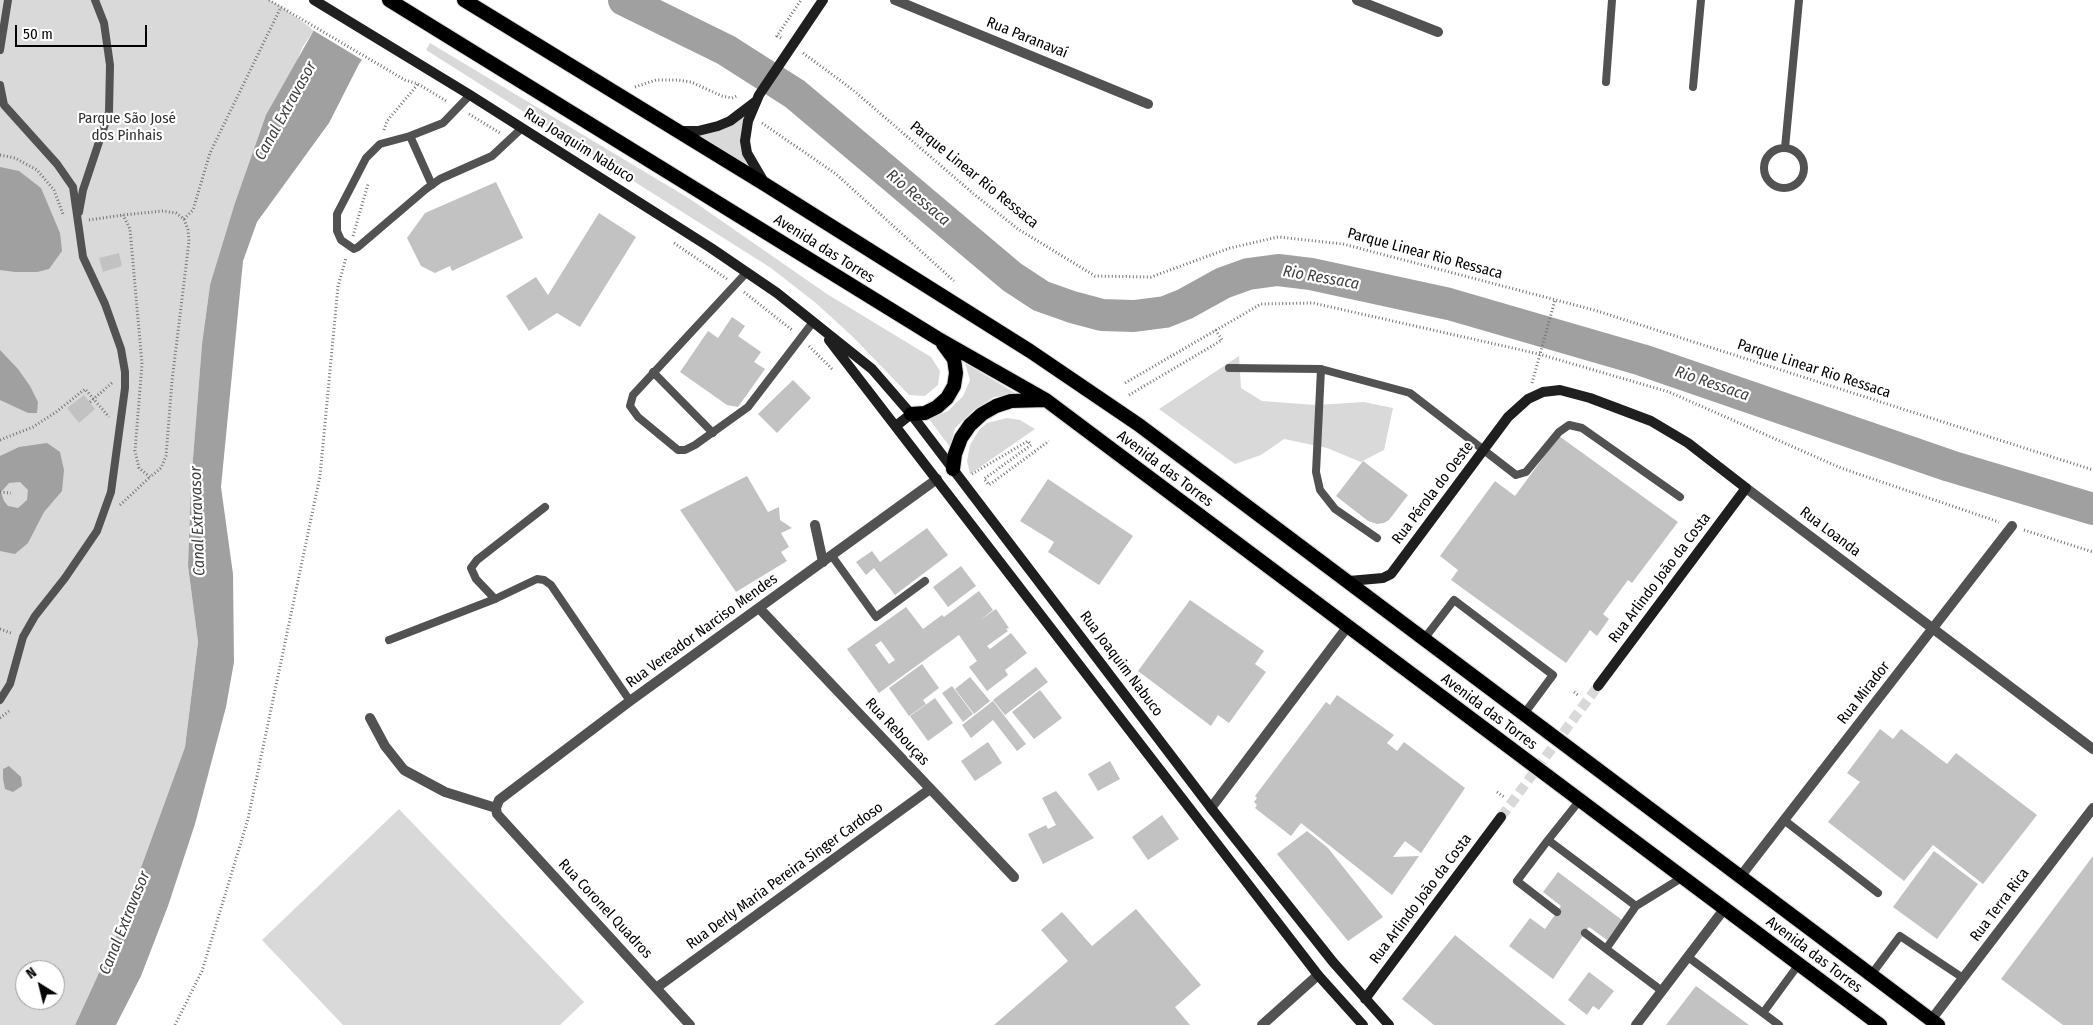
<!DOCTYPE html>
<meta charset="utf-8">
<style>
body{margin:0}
#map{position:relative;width:2093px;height:1025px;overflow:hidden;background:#fff;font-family:"Fira Sans Condensed",sans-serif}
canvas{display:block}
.north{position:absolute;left:15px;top:960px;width:50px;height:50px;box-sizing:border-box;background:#fff;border:1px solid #999;border-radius:50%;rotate:324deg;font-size:14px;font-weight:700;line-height:20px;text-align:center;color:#000}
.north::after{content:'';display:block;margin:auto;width:18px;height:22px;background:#000;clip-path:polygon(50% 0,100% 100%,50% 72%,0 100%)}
.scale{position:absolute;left:15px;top:25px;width:132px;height:22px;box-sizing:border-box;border:2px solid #000;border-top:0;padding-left:6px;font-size:15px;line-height:18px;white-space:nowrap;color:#000;-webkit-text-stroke:4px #fff;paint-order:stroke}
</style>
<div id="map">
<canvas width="2093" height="1025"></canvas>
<div class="north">N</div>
<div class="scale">50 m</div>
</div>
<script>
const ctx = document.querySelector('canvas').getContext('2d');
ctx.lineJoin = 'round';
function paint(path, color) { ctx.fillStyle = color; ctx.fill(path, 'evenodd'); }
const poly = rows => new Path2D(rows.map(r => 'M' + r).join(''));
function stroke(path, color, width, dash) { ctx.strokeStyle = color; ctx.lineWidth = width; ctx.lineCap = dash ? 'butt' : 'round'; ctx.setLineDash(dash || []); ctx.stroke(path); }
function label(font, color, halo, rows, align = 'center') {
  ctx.font = font + ' "Fira Sans Condensed",sans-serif'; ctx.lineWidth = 4.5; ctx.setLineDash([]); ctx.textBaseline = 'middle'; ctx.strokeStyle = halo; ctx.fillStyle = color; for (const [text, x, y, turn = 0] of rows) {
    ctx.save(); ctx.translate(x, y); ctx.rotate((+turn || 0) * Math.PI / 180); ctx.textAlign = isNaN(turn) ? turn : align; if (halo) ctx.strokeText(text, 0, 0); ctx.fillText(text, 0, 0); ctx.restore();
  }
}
paint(poly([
 [0,0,269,0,283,8,314,30,302,48,210,285,202,344,191,484,188,566,198,642,185,747,116,936,75,1025,0,1025],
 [25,970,55,970,55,1000,25,1000],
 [430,43,690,199,827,294,931,357,940,371,938,385,925,396,909,395,853,337,817,304,771,268,426,50],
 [748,112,745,160,752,172,688,137],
 [1239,356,1241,388,1262,401,1316,405,1364,402,1393,408,1384,450,1361,462,1327,448,1284,439,1261,455,1235,464,1159,409],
 [965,363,1017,394,994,397,974,410,955,428,950,447,929,419,948,411,963,396,970,380],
 [1007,418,1020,420,1035,429,970,474,967,461,970,445,979,430,987,423],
 [399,809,584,1002,560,1025,343,1025,262,940]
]), '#d9d9d9');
paint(poly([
 [403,0,359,64,329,123,257,222,243,261,221,487,233,574,234,662,226,707,195,824,168,906,141,976,116,1025,75,1025,116,936,185,747,198,642,188,566,191,484,202,344,210,285,235,203,266,115,314,30],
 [0,167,19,171,41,188,60,233,62,251,49,269,37,272,15,272,0,270],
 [0,350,18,369,30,386,38,402,37,413,28,413,0,400],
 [47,443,60,452,64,470,62,491,44,512,28,543,15,554,0,551,0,456,19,447],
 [20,482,28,490,27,500,18,508,8,506,4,501,1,492,9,483],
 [9,766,21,777,22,786,13,792,5,789,3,779,3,769]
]), '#a0a0a0');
paint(poly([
 [332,0,405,0,364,61,311,29]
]), '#fff');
stroke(poly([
 [624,0,726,50,795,94,1012,277,1041,296,1072,307,1102,315,1134,316,1165,312,1185,304,1223,283,1248,274,1278,270,1311,274,1449,304,1642,360,1950,466,2093,509]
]), '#a0a0a0', 32);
paint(poly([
 [496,182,523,238,452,271,450,266,435,273,421,266,407,238,425,213],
 [599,213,636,237,580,327,557,313,529,331,506,296,536,277,548,295],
 [119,253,122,266,103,272,99,258],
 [732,317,745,326,738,336,761,352,754,362,765,369,738,407,727,405,680,372,708,331,718,338],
 [793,380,811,398,777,433,758,414],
 [84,395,95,409,79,423,67,408],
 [1559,436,1678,522,1632,583,1628,580,1603,614,1609,619,1597,636,1590,630,1566,663,1451,580,1458,570,1440,556,1495,481,1515,496],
 [1363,461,1408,495,1389,520,1384,523,1377,524,1368,521,1336,496],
 [747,476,768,512,779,507,780,520,792,528,781,533,789,547,781,552,787,561,736,592,680,510],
 [1048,479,1133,536,1099,585,1048,552,1054,542,1020,521],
 [927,528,948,555,895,595,874,568,866,575,856,562,872,551,880,562],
 [961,566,976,586,948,607,933,587],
 [979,591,993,610,980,620,996,609,1009,628,1006,629,1008,631,987,646,990,649,1011,633,1027,653,1005,670,1008,675,987,691,969,667,977,661,959,635,879,693,847,649,906,607,923,629,942,615,944,617],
 [881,641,895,660,889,664,875,645],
 [1190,600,1264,651,1255,664,1266,672,1229,723,1218,715,1211,726,1138,671],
 [922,664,939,688,923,700,926,704,909,716,889,688],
 [1036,667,1048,682,1005,715,993,700],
 [970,677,990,701,974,714,955,689],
 [952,686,973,714,963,722,942,693],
 [1040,690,1062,718,1034,739,1012,712],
 [1337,695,1394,735,1387,743,1397,751,1404,742,1465,788,1421,853,1405,841,1393,857,1419,856,1392,895,1301,823,1291,836,1255,808,1257,805,1254,802,1257,798,1255,796,1326,702,1330,705],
 [935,698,953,723,928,741,910,716],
 [993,701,1026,744,1017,751,993,720,971,738,962,725],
 [1880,729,1893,739,1901,729,1947,764,1956,753,2037,815,1983,884,1933,845,1904,881,1828,822,1860,782,1847,773],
 [988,742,1002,763,975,781,961,761],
 [1110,761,1120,779,1098,791,1088,774],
 [1056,791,1094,838,1043,864,1028,834,1046,825,1048,829,1056,825,1042,798],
 [1162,815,1179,839,1148,860,1132,837],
 [1307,831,1328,848,1383,917,1348,941,1277,854],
 [1934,851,1978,884,1937,939,1893,907],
 [2093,856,2093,1025,2063,1025,2001,979],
 [1558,872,1622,920,1607,940,1589,927,1553,979,1509,946,1530,918,1545,929,1561,906,1543,892],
 [1136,909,1201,985,1175,1007,1190,1025,994,1025,1068,961,1041,930,1062,912,1092,946],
 [1455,935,1566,1025,1434,1025,1402,999],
 [1589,972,1614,991,1599,1010,1593,1006,1587,1015,1568,1000],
 [1696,986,1749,1025,1666,1025]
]), '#c2c2c2');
stroke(poly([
 [1501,817,1598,686]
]), '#d9d9d9', 10, [10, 5]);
const trunk = poly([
 [389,0,937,338,1046,400,1880,1025],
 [464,0,766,185,1030,351,1139,425,1938,1025],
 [911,414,925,413,937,407,947,398,954,386,956,373,954,359,943,344],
 [953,469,955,454,961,438,970,425,982,414,996,406,1011,401,1046,400]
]);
stroke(trunk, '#dbdbdb', 16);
stroke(poly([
 [269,0,405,80,418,84,448,102],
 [781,38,777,36,801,0],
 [803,53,853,90,975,195,1018,229,1095,276,1151,277,1230,248,1278,237,1343,244,1594,310,2093,470],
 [635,87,656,80,677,80,691,82,722,96,732,98,737,96],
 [469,114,500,133],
 [762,123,836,174,954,281],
 [384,130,387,121,419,83],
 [0,155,15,158,37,170,54,190,63,214],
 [184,219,193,210,210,153,281,7],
 [89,220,123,215,163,211,176,213,184,219,188,230,189,241,172,381,166,456,161,468,150,477,139,468,135,451,142,364,130,229,123,215],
 [353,236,368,184],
 [674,243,727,279],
 [744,292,792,330],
 [809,346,833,370],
 [1125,383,1261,304,1313,303,1539,354,1669,392,1841,468,1999,522],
 [1532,383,1555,300],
 [1129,395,1222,340,1215,329],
 [90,402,113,382],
 [0,440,33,427,56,412,85,389,109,417],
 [972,474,1028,441,1031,445,984,479,989,485,1049,441],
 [0,492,11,493],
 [120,505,150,477],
 [2024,530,2093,552],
 [0,629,11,633],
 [1574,692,1579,696],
 [0,718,9,711],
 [1497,792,1504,797],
 [175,1025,202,971,248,819,320,476,338,286,346,258]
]), '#747474', 3, [1, 2.5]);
stroke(poly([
 [0,50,8,0],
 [1606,82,1612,0],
 [0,85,4,105,57,164,73,187,83,257,105,304,121,349,125,372,125,388,111,492,97,531,65,578,35,616,23,637,10,684,0,700],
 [1693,87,1701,0],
 [470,95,443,123,410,136,380,144,366,158,337,214,337,231,341,240,354,249,358,247,426,189,440,179,492,156,522,128],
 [410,136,432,185],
 [1785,148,1799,0],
 '1764 168a20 20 0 1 1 40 0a20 20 0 1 1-40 0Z',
 [79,212,83,190,109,112,110,65,104,23,95,0],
 [747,272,633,395,630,406,638,417,678,450,685,450,695,445,748,407,813,322],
 [1229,368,1321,369,1410,393,1516,475,1526,472,1559,432,1569,425,1582,428,1680,497],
 [1321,369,1316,472,1320,490,1335,509,1377,538],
 [653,372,713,433],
 [832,556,876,617,925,581],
 [495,599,476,579,471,568,477,560,545,507],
 [1424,639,1454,600,1553,675,1524,714],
 [389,640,495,599,537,579,544,580,551,585,630,701],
 [1580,800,1548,840,1636,906],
 [1784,820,1878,893],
 [1548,840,1517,881,1557,912],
 [1585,933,1662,991],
 [1606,949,1636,906,1683,877],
 [1688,957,1763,1013,1799,964],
 [1871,975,1900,936,1963,978],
 [1763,1013,1779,1025]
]), '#525252', 8);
stroke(poly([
 [895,0,1148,104],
 [1357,0,1438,32],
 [1746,488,2093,749],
 [815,525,823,562],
 [759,608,1014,877],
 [370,718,385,746,404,770,445,792,496,808],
 [1211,808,1348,626],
 [1740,877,2012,526],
 [656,988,930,789],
 [1931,1020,2093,808],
 [690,1025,497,814,496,808,499,800,630,701,937,479]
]), '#525252', 10);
stroke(poly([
 [1262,1025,1318,975],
 [1636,1025,1725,908]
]), '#525252', 10);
stroke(poly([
 [314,0,470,95,711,248,777,293,872,369,911,414,1211,808,1333,962,1389,1025],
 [680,131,698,131,718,126,730,121,755,102],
 [764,182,747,153,745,141,748,121,759,95,823,0],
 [829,340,1318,975,1363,1025],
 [896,426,911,414],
 [1349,581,1383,578,1391,574,1508,417,1528,399,1543,392,1560,390,1590,398,1651,421,1688,443,1746,488,1598,686],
 [1365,999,1501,817]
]), '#1f1f1f', 10);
stroke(trunk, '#000', 14);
label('15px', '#000', '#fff', [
 ["Rua Paranavaí",1027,38,22],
 ["Rua Joaquim Nabuco",579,146,32],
 ["Parque Linear Rio Ressaca",974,175,39],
 ["Avenida das Torres",824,249,32],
 ["Parque Linear Rio Ressaca",1425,254,15],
 ["Parque Linear Rio Ressaca",1814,369,18],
 ["Avenida das Torres",1165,469,37],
 ["Rua Pérola do Oeste",1433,493,-53],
 ["Rua Loanda",1830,532,37],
 ["Rua Arlindo João da Costa",1660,578,-53],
 ["Rua Vereador Narciso Mendes",702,631,-36],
 ["Rua Joaquim Nabuco",1121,664,53],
 ["Rua Mirador",1864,693,-52],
 ["Avenida das Torres",1489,712,37],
 ["Rua Rebouças",897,732,47],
 ["Rua Derly Maria Pereira Singer Cardoso",785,876,-36],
 ["Rua Arlindo João da Costa",1421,899,-53],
 ["Rua Terra Rica",2000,905,-53],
 ["Rua Coronel Quadros",605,909,47],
 ["Avenida das Torres",1814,955,37]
]);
label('15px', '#303030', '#fff', [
 ["Parque São José",127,119],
 ["dos Pinhais",127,136]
]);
label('italic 16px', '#414141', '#fff', [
 ["Canal Extravasor",286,111,-61],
 ["Rio Ressaca",918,198,40],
 ["Rio Ressaca",1321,278,10],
 ["Rio Ressaca",1712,384,19],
 ["Canal Extravasor",198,521,-92],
 ["Canal Extravasor",125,923,-68]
]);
</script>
